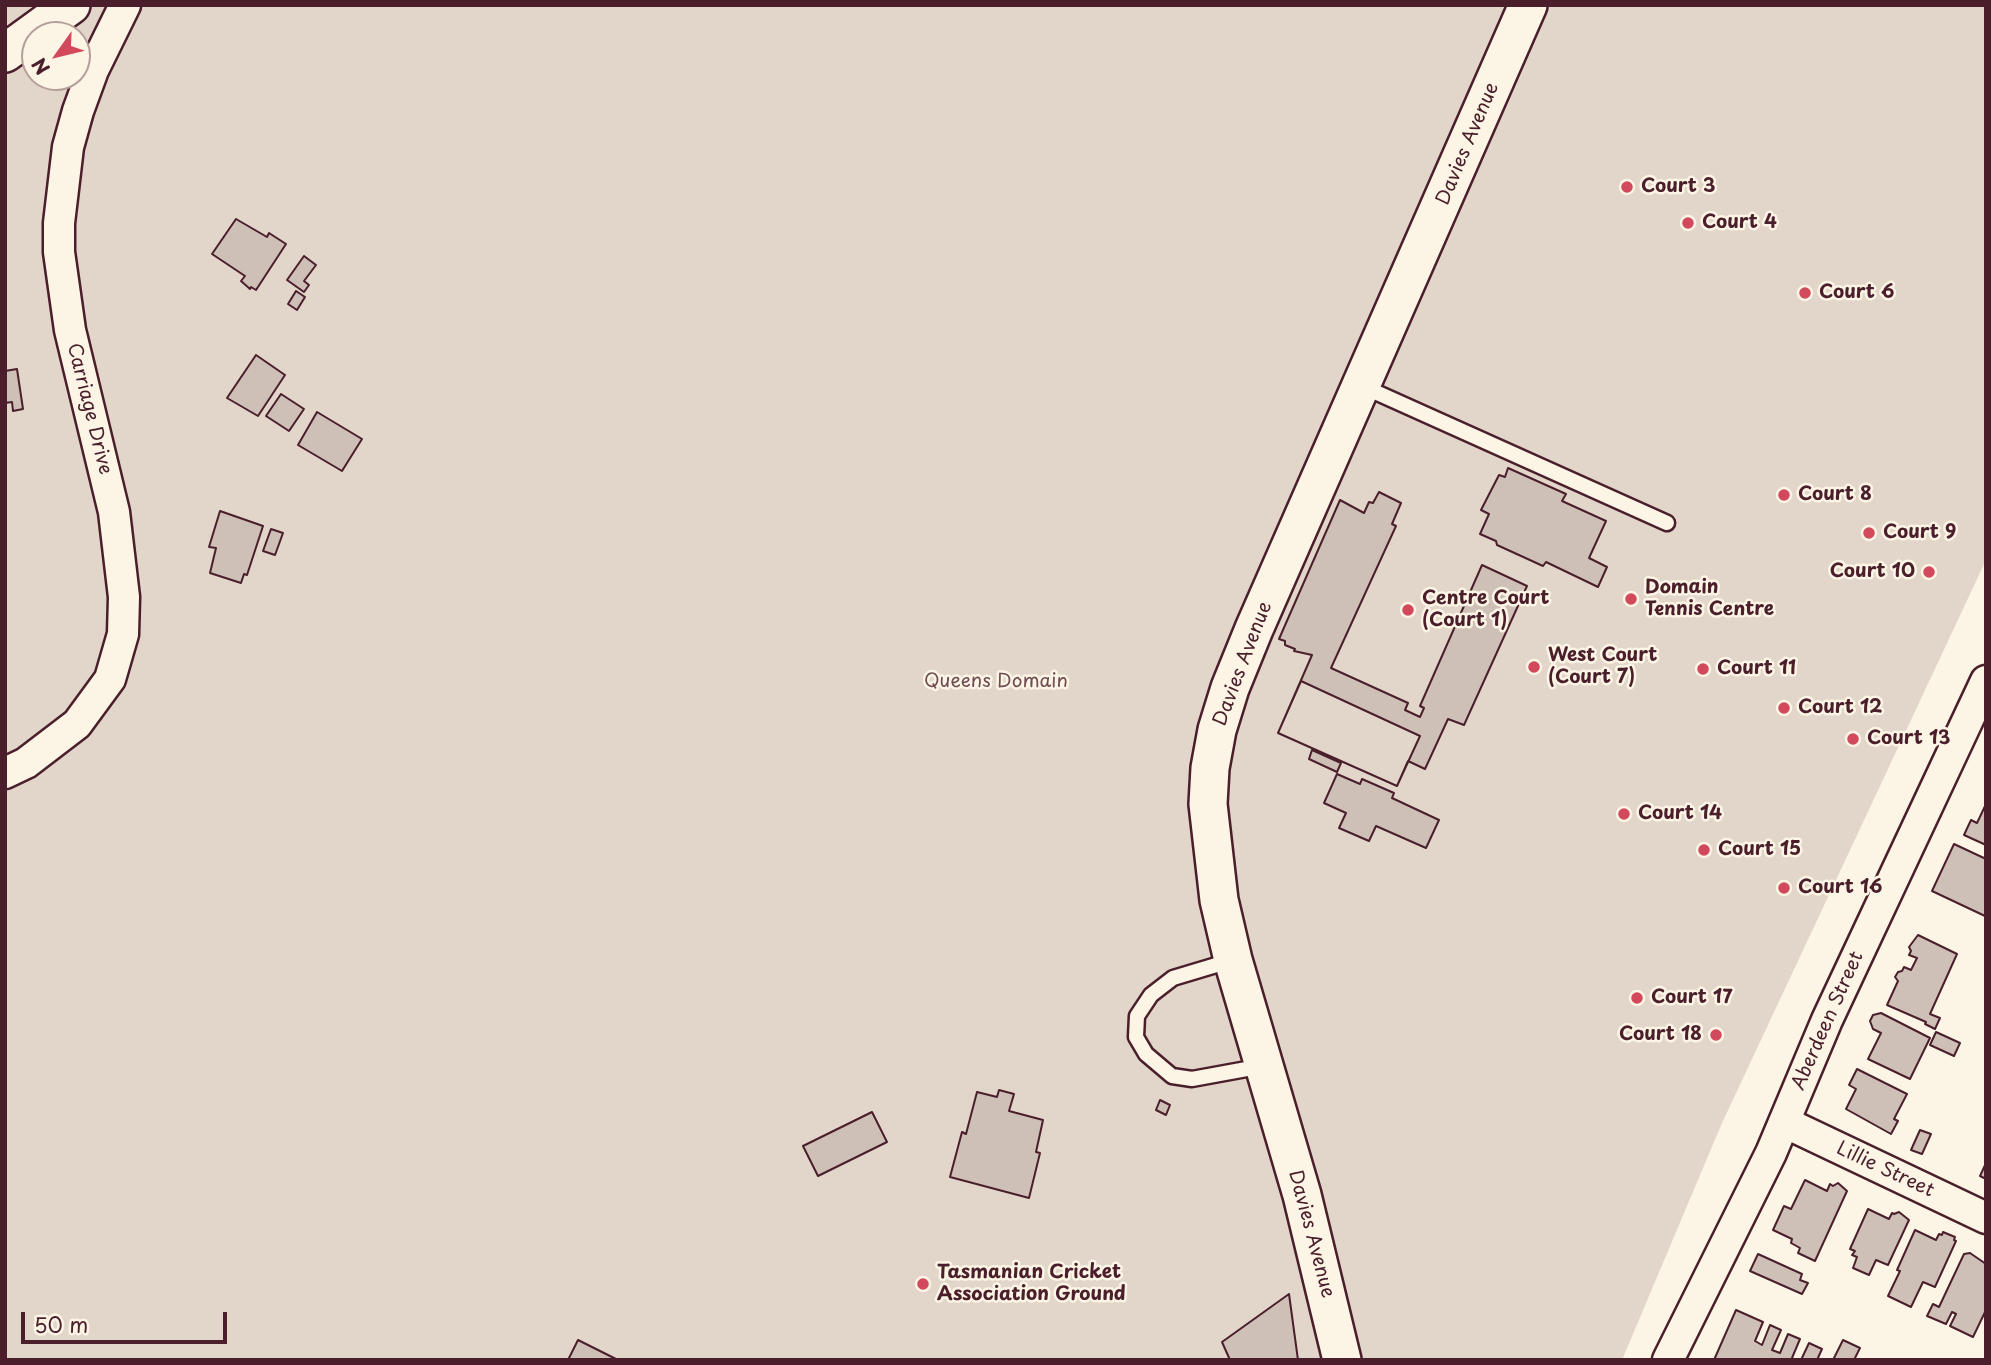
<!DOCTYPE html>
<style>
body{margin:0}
#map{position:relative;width:1991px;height:1365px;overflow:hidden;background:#fcf5e5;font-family:"Playpen Sans",sans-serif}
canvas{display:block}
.frame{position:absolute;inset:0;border:7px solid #4a1f2b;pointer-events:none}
.north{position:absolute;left:21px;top:21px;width:70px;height:70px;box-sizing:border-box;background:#fcf5e5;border:2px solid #b59f9b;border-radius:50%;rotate:236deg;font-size:19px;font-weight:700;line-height:28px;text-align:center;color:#4a1f2b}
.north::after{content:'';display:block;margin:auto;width:24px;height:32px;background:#d1495b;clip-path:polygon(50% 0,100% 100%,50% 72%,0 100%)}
.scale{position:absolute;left:21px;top:1312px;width:206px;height:32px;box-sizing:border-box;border:4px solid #4a1f2b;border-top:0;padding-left:9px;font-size:21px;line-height:24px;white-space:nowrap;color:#4a1f2b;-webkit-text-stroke:5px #fcf5e5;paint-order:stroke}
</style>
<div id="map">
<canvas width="1991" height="1365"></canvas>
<div class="frame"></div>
<div class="north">N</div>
<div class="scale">50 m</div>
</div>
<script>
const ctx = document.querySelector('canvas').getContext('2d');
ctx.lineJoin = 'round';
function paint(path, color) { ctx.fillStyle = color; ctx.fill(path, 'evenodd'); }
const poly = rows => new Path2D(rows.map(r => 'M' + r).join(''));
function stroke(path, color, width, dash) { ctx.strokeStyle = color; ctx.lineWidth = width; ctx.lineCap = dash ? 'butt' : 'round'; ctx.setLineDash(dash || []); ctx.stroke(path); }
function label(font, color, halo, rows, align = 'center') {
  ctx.font = font + ' "Playpen Sans",sans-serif'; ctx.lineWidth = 5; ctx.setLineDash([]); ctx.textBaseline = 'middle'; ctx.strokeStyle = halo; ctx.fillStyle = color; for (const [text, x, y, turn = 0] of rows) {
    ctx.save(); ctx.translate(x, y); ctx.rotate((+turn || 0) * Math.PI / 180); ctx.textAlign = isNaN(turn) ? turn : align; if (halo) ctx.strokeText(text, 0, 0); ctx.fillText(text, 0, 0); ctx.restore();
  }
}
paint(poly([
 [5,5,1986,5,1986,560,1722,1123,1622,1360,5,1360],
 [35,35,77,35,77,77,35,77]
]), '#e2d5ca');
const building = poly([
 [236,219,267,237,269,233,286,244,256,290,251,287,250,289,241,281,245,276,212,254,236,219],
 [304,256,316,265,304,281,309,285,304,292,287,280,304,256],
 [296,291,305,297,297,310,288,304,296,291],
 [256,355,285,375,258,416,227,398,256,355],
 [17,369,23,409,13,411,12,402,5,403,5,371,17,369],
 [281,394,304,409,289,431,266,416,281,394],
 [317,412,362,439,342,471,298,445,317,412],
 [1508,468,1566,494,1562,501,1606,521,1589,558,1607,567,1598,587,1546,562,1543,566,1497,545,1496,541,1480,534,1489,514,1481,510,1499,475,1505,477,1508,468],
 [1379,492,1401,503,1392,524,1396,526,1331,668,1408,703,1405,710,1420,717,1424,708,1420,706,1482,565,1527,586,1464,725,1448,719,1425,769,1408,761,1397,786,1278,733,1312,655,1294,651,1295,649,1285,645,1285,641,1279,639,1340,500,1364,513,1369,502,1373,503,1379,492],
 [220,511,263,526,247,575,244,574,241,583,210,573,216,548,209,547,220,511],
 [271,529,283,533,275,555,263,551,271,529],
 [1301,681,1420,736,1397,786,1278,733,1301,681],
 [1312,750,1341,763,1337,772,1309,759,1312,750],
 [1337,774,1360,784,1362,779,1394,793,1392,798,1439,820,1426,848,1376,826,1369,841,1339,828,1346,813,1324,803,1337,774],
 [1986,804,1986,845,1964,835,1971,820,1977,823,1986,804],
 [1954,844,1986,859,1985,916,1932,891,1954,844],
 [1918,935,1957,954,1930,1014,1940,1018,1935,1029,1925,1024,1926,1022,1887,1005,1898,981,1895,977,1898,972,1902,971,1904,967,1911,970,1917,958,1909,955,1911,951,1909,947,1918,935],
 [1881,1013,1930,1038,1910,1079,1868,1059,1881,1033,1873,1029,1870,1021,1873,1015,1881,1013],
 [1936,1032,1960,1043,1954,1056,1930,1045,1936,1032],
 [1857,1069,1907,1094,1894,1119,1898,1121,1891,1134,1846,1109,1856,1089,1849,1085,1857,1069],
 [999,1090,1014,1094,1009,1111,1043,1120,1036,1152,1040,1153,1029,1198,950,1177,962,1132,966,1134,977,1092,997,1097,999,1090],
 [1160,1100,1170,1105,1166,1115,1156,1110,1160,1100],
 [872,1112,887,1142,818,1176,803,1146,872,1112],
 [1920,1130,1931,1134,1922,1154,1911,1150,1920,1130],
 [1986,1163,1986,1179,1980,1176,1986,1163],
 [1805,1180,1827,1191,1830,1184,1833,1186,1838,1183,1847,1191,1815,1261,1798,1253,1800,1248,1791,1243,1792,1239,1773,1230,1784,1206,1791,1209,1805,1180],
 [1868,1209,1889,1219,1892,1213,1894,1214,1899,1212,1909,1220,1888,1265,1876,1260,1869,1275,1853,1268,1857,1257,1852,1255,1855,1251,1850,1249,1868,1209],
 [1915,1230,1936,1240,1939,1234,1942,1235,1943,1232,1955,1237,1954,1240,1956,1241,1935,1287,1923,1282,1911,1307,1888,1296,1900,1271,1897,1270,1915,1230],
 [1970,1253,1986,1264,1986,1310,1973,1337,1950,1326,1956,1314,1952,1312,1946,1324,1927,1316,1933,1304,1939,1307,1964,1254,1970,1253],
 [1758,1254,1802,1274,1800,1280,1808,1283,1802,1294,1750,1271,1758,1254],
 [1289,1294,1298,1360,1230,1360,1222,1342,1289,1294],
 [1736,1310,1763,1322,1755,1341,1762,1345,1770,1325,1781,1330,1772,1350,1780,1353,1788,1334,1800,1339,1792,1358,1795,1360,1714,1360,1736,1310],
 [578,1340,618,1360,568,1360,578,1340],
 [1843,1340,1860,1348,1854,1360,1833,1360,1843,1340],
 [1809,1343,1822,1349,1817,1360,1801,1360,1809,1343]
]);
paint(building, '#cfc0b7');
stroke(building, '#4a1f2b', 2);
const service = poly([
 [1362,386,1667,523],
 [1233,960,1173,978,1151,995,1137,1016,1136,1037,1146,1054,1172,1076,1192,1079,1263,1066]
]);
const minor = poly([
 [5,773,26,763,77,724,110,679,123,634,124,597,114,512,70,330,59,252,59,223,68,147,78,111,93,70,125,5],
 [1784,1122,1986,1218],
 [1668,1360,1771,1153,1827,1020,1986,681]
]);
const tertiary = poly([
 [5,53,71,5],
 [1342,1360,1302,1195,1233,960,1219,900,1208,804,1210,768,1217,730,1230,688,1254,629,1528,5]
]);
stroke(service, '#4a1f2b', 19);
stroke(minor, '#4a1f2b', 35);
stroke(tertiary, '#4a1f2b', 42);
stroke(service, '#fcf5e5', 14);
stroke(minor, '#fcf5e5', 30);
stroke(tertiary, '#fcf5e5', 37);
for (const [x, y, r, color] of [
 [1627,187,7,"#d1495b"],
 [1688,223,7,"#d1495b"],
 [1805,293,7,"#d1495b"],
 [1784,495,7,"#d1495b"],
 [1869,533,7,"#d1495b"],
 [1929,572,7,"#d1495b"],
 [1631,599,7,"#d1495b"],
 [1408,610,7,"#d1495b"],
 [1534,667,7,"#d1495b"],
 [1703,669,7,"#d1495b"],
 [1784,708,7,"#d1495b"],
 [1853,739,7,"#d1495b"],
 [1624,814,7,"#d1495b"],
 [1704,850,7,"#d1495b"],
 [1784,888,7,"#d1495b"],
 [1637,998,7,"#d1495b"],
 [1716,1035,7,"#d1495b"],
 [923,1284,7,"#d1495b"]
]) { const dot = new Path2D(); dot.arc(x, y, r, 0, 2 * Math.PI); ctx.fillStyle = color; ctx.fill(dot); stroke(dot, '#fcf5e5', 2.5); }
label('19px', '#4a1f2b', '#fcf5e5', [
 ["Davies Avenue",1468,144,-67],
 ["Carriage Drive",89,409,76],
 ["Davies Avenue",1243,664,-69],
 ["Aberdeen Street",1828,1021,-66],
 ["Lillie Street",1885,1170,25],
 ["Davies Avenue",1311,1234,75]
]);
label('bold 19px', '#4a1f2b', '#fcf5e5', [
 ["Court 3",1641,187],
 ["Court 4",1702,223],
 ["Court 6",1819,293],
 ["Court 8",1798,495],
 ["Court 9",1883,533],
 ["Court 10",1915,572,"right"],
 ["Domain",1645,588],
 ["Tennis Centre",1645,610],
 ["Centre Court",1422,599],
 ["(Court 1)",1422,621],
 ["West Court",1548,656],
 ["(Court 7)",1548,678],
 ["Court 11",1717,669],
 ["Court 12",1798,708],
 ["Court 13",1867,739],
 ["Court 14",1638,814],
 ["Court 15",1718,850],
 ["Court 16",1798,888],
 ["Court 17",1651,998],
 ["Court 18",1702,1035,"right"],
 ["Tasmanian Cricket",937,1273],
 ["Association Ground",937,1295]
], 'left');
label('19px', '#704c53', '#fcf5e5', [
 ["Queens Domain",996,682]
]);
</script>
